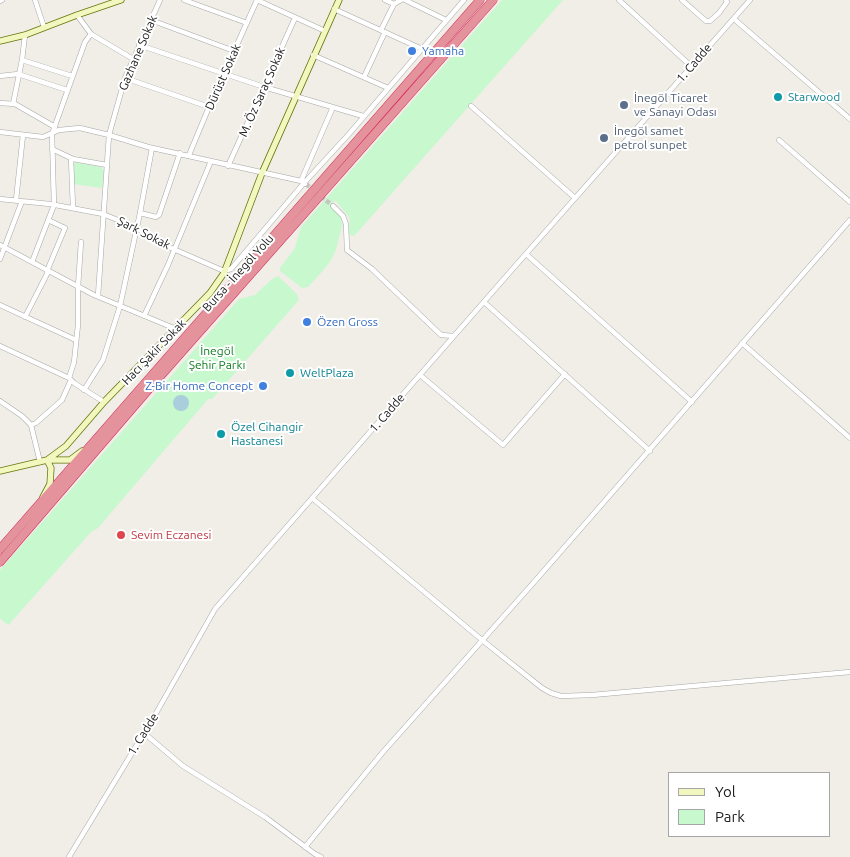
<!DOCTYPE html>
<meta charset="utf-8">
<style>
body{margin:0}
#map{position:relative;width:850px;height:857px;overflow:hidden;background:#f0eee7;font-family:Ubuntu,sans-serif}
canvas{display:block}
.legend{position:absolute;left:668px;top:772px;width:162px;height:65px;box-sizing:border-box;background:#fff;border:1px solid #a6a6a6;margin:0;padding:6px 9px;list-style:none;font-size:15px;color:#202020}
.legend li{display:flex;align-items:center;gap:10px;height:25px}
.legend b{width:25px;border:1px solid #a6a6a6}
</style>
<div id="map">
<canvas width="850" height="857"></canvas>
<ul class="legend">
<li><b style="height:6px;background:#f1f7be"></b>Yol</li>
<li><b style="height:14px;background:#c7f8ce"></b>Park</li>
</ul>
</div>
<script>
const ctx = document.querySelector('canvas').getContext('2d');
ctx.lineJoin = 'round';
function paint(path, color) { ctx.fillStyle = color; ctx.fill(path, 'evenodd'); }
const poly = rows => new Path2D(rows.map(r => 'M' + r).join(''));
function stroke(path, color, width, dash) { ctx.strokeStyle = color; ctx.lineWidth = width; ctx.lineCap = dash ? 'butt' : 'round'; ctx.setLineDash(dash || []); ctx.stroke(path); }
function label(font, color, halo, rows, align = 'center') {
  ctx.font = font + ' Ubuntu,sans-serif'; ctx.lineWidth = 4; ctx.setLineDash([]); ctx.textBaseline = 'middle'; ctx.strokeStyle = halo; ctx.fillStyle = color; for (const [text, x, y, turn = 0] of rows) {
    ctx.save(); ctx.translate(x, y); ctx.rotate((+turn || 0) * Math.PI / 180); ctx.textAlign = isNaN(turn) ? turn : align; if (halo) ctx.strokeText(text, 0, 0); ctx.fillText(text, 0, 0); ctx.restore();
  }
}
paint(poly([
 [502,0,563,0,354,236,348,234,350,221,349,217,335,200,331,206,341,218,342,225,336,250,330,262,319,275,308,287,302,288,280,271,280,268,295,248,301,227],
 [73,162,101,167,104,171,102,188,73,184],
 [278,276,297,294,299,300,212,399,208,399,98,528,91,532,11,622,9,625,5,623,0,618,0,570,239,299,255,295,272,279]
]), '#c7f8ce');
paint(poly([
 '173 403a8 8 0 1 1 16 0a8 8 0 1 1-16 0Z'
]), '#aacedc');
stroke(poly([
 [306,184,333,206]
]), '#c6c5bf', 4.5, [4.5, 2]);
const street = poly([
 [35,0,44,27],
 [184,0,247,23],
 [257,0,325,31],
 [405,0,446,20],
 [619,0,692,67],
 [682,0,706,21,710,21,719,13,727,2,726,0],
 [0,1,2,0],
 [394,4,401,0],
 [334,9,422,49],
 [77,15,91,34,133,59],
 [734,19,850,119],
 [151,20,234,51],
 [381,30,394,4,385,0],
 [139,45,264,87,363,116],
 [313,55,388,88],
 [22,60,72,76],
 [0,76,18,74,67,90],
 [364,77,385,32],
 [125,78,209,107],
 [0,103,15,104,55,127],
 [13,104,22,60,25,35],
 [471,106,575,198],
 [0,132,43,137,59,130,80,128,109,135,148,147,301,181,305,184],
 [779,140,850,202],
 [52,149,73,159,107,165],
 [189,155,209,107,257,0],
 [71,158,73,208],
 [228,166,295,18],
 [301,181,333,107],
 [0,199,50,204,103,214,137,228,162,244,224,271,231,269,304,183,349,134,464,0],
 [16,200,23,135],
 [333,206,343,216,346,224,347,250,372,269,441,335,454,336],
 [140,213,156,217,159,215,180,153],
 [0,245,94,295,176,329],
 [526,254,692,402],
 [0,259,22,201],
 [32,262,54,205,52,134,85,42,91,34],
 [47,271,65,228,48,220],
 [98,296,109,135,125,78,160,0],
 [484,302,650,451],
 [0,305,76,340],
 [144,316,168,265,211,161],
 [25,317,48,272],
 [742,343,850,438],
 [0,346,69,378,74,383,104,402],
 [420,375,503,445,565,374],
 [69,378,74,362,78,325,78,287,81,242],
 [84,390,103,360,120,306,140,213,152,148],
 [0,401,22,416,31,425,40,462],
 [31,425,36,423,62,400,71,380],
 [312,498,482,640,542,688,551,693,561,696,592,695,850,672],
 [144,733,183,766,265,817,315,854,321,857],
 [305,847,383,752,535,581,850,220],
 [69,857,155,715,215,609,517,264,750,0]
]);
const secondary = poly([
 [0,41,25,35,77,15,121,0],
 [0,471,47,460,66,446,104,402,210,293,224,273,262,173,339,0],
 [43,497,50,484,51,468,47,460,70,460,82,451]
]);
const highway = poly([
 [0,549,480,0],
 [0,562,149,389,493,0]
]);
stroke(street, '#a7a7a7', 5.5);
stroke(secondary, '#63750a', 7);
stroke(highway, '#d42e5e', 9);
stroke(street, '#fff', 4.5);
stroke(secondary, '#f1f7be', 5.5);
stroke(highway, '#e4939d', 8);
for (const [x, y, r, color] of [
 [412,51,5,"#3f7fe0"],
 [778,97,5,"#0f9aa8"],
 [624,105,5,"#5c6f8a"],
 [604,138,5,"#5c6f8a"],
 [307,322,5,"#3f7fe0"],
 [290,373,5,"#0f9aa8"],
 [263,386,5,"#3f7fe0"],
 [221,434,5,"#0f9aa8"],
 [121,535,5,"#e0444e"]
]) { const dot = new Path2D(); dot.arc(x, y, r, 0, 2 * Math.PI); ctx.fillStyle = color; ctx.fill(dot); stroke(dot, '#fff', 2); }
label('12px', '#366cbe', '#fff', [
 ["Yamaha",422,51],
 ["Özen Gross",317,322],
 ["Z-Bir Home Concept",253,386,"right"]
], 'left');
label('12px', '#202020', '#fff', [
 ["Gazhane Sokak",138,53,-67],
 ["1. Cadde",694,63,-49],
 ["Dürüst Sokak",223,77,-66],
 ["M. Öz Saraç Sokak",262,92,-66],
 ["Şark Sokak",144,233,27],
 ["Bursa - İnegöl Yolu",238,273,-48],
 ["Hacı Şakir Sokak",154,352,-46],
 ["1. Cadde",387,413,-49],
 ["1. Cadde",143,734,-58]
]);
label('12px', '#0d838f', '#fff', [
 ["Starwood",788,97],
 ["WeltPlaza",300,373],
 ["Özel Cihangir",231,427],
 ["Hastanesi",231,441]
], 'left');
label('12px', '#4e5e75', '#fff', [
 ["İnegöl Ticaret",634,98],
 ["ve Sanayi Odası",634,112],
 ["İnegöl samet",614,131],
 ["petrol sunpet",614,145]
], 'left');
label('12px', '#107c20', '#fff', [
 ["İnegöl",217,351],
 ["Şehir Parkı",217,365]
]);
label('12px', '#be3a42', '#fff', [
 ["Sevim Eczanesi",131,535]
], 'left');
</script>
